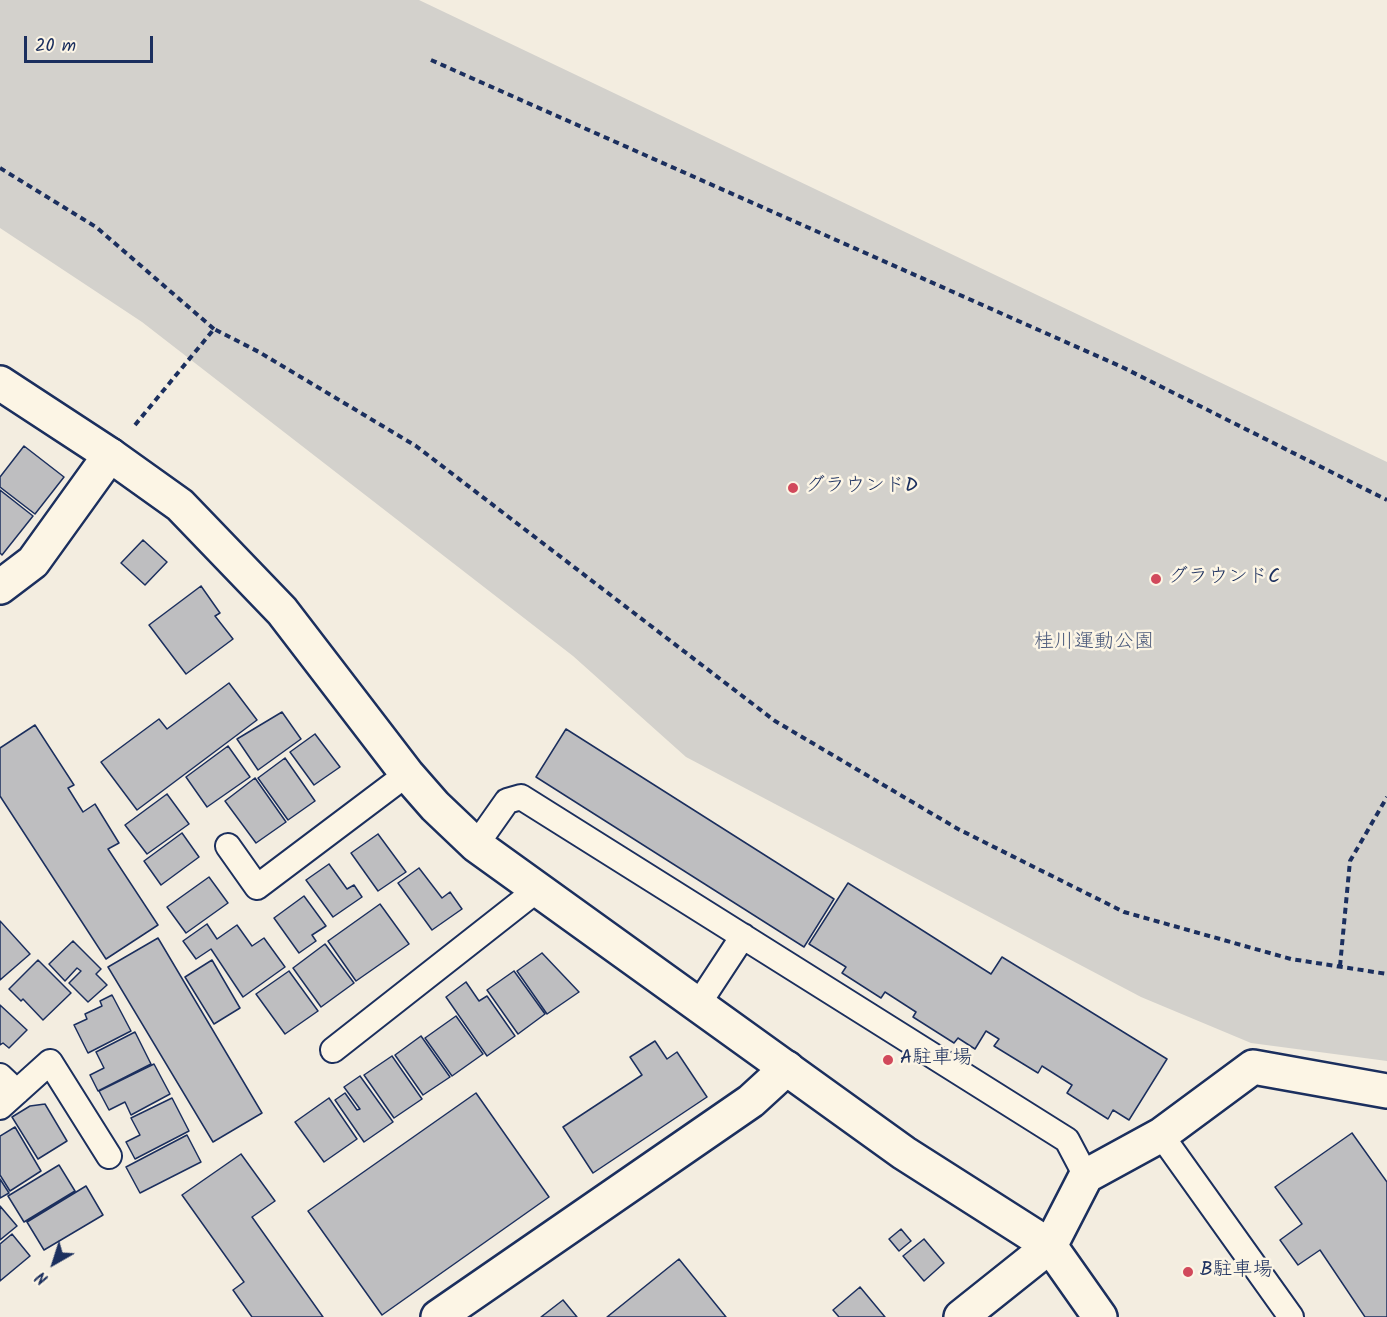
<!DOCTYPE html>
<meta charset="utf-8">
<style>
body{margin:0}
#map{position:relative;width:1387px;height:1317px;overflow:hidden;background:#f3ede0;font-family:Kalam,sans-serif}
canvas{display:block}
.north{position:absolute;left:24px;top:1233px;width:60px;height:60px;-webkit-text-stroke:4px #fcf5e5;paint-order:stroke;rotate:219deg;font-size:16px;font-weight:700;line-height:24px;text-align:center;color:#1b2f5e}
.north::after{content:'';display:block;margin:auto;width:21px;height:27px;background:#1b2f5e;clip-path:polygon(50% 0,100% 100%,50% 72%,0 100%)}
.scale{position:absolute;left:24px;top:36px;width:129px;height:27px;box-sizing:border-box;border:3px solid #1b2f5e;border-top:0;padding-left:8px;font-size:18px;line-height:21px;white-space:nowrap;color:#1b2f5e;-webkit-text-stroke:4px #fcf5e5;paint-order:stroke}
</style>
<div id="map">
<canvas width="1387" height="1317"></canvas>
<div class="north">N</div>
<div class="scale">20 m</div>
</div>
<script>
const ctx = document.querySelector('canvas').getContext('2d');
ctx.lineJoin = 'round';
function paint(path, color) { ctx.fillStyle = color; ctx.fill(path, 'evenodd'); }
const poly = rows => new Path2D(rows.map(r => 'M' + r).join(''));
function stroke(path, color, width, dash) { ctx.strokeStyle = color; ctx.lineWidth = width; ctx.lineCap = dash ? 'butt' : 'round'; ctx.setLineDash(dash || []); ctx.stroke(path); }
function label(font, color, halo, rows, align = 'center') {
  ctx.font = font + ' Kalam,"Klee One",sans-serif'; ctx.lineWidth = 5; ctx.setLineDash([]); ctx.textBaseline = 'middle'; ctx.strokeStyle = halo; ctx.fillStyle = color; for (const [text, x, y, turn = 0] of rows) {
    ctx.save(); ctx.translate(x, y); ctx.rotate((+turn || 0) * Math.PI / 180); ctx.textAlign = isNaN(turn) ? turn : align; if (halo) ctx.strokeText(text, 0, 0); ctx.fillText(text, 0, 0); ctx.restore();
  }
}
paint(poly([
 [0,0,419,0,1387,462,1387,1061,1251,1043,1141,997,686,757,573,656,142,322,0,228]
]), '#d3d1cc');
const building = poly([
 [24,446,64,477,35,514,0,487,0,477,24,446],
 [0,490,33,516,2,555,0,553,0,490],
 [143,540,167,562,145,585,121,563,143,540],
 [201,586,220,613,215,616,233,639,186,674,149,625,201,586],
 [229,683,257,720,137,810,101,762,159,719,167,729,229,683],
 [282,712,301,739,258,770,237,739,282,712],
 [35,725,74,785,68,788,83,812,95,804,119,843,108,849,158,925,106,959,0,796,0,748,35,725],
 [566,729,834,899,804,947,536,777,566,729],
 [315,734,340,767,314,785,290,752,315,734],
 [228,746,250,777,207,807,186,777,228,746],
 [285,758,315,801,288,820,258,778,285,758],
 [255,778,286,822,256,843,225,801,255,778],
 [167,794,189,824,147,854,125,825,167,794],
 [182,833,199,857,161,885,144,861,182,833],
 [378,834,406,872,378,891,351,853,378,834],
 [329,864,347,889,354,885,362,897,333,917,306,880,329,864],
 [419,868,442,898,450,892,462,909,432,930,398,883,419,868],
 [209,877,228,903,186,933,167,907,209,877],
 [848,883,991,974,1002,957,1167,1059,1129,1120,1113,1110,1108,1119,1067,1093,1072,1085,1042,1066,1038,1073,994,1046,999,1039,986,1031,975,1049,958,1038,954,1043,913,1017,916,1012,885,992,881,998,842,973,846,967,809,944,848,883],
 [304,896,326,926,312,935,316,941,299,953,274,918,304,896],
 [380,904,409,944,356,981,328,941,380,904],
 [0,921,30,954,0,980,0,921],
 [207,924,217,939,237,925,252,946,264,938,285,967,243,997,211,949,196,959,183,941,207,924],
 [158,938,262,1113,213,1142,108,967,158,938],
 [73,941,101,969,96,974,107,985,88,1002,69,983,81,971,77,968,65,981,49,964,73,941],
 [325,944,354,983,321,1007,293,968,325,944],
 [542,953,579,992,547,1014,517,971,542,953],
 [38,960,71,993,43,1020,23,999,21,1001,9,989,38,960],
 [212,960,240,1008,214,1024,185,977,212,960],
 [289,971,318,1011,285,1034,256,994,289,971],
 [514,971,545,1014,518,1034,487,990,514,971],
 [466,982,479,1001,487,996,515,1036,487,1056,446,997,466,982],
 [112,995,131,1031,88,1053,74,1025,87,1019,85,1014,102,1006,100,1001,112,995],
 [0,1005,27,1030,9,1048,3,1043,0,1045,0,1005],
 [456,1016,483,1054,452,1076,425,1038,456,1016],
 [135,1032,151,1064,98,1091,90,1075,104,1068,96,1052,135,1032],
 [421,1036,450,1077,423,1095,395,1055,421,1036],
 [655,1041,667,1059,677,1052,707,1097,593,1173,563,1127,642,1075,630,1057,655,1041],
 [392,1056,422,1099,394,1118,364,1075,392,1056],
 [154,1064,170,1094,131,1115,125,1102,109,1110,99,1091,154,1064],
 [360,1076,393,1122,364,1142,335,1100,345,1093,357,1110,360,1109,344,1087,360,1076],
 [476,1093,549,1197,382,1315,308,1211,476,1093],
 [172,1098,189,1131,135,1159,126,1142,140,1135,131,1118,172,1098],
 [329,1098,357,1139,324,1162,295,1122,329,1098],
 [45,1104,67,1141,38,1159,12,1117,30,1106,45,1104],
 [15,1127,41,1171,10,1191,0,1175,0,1136,15,1127],
 [1352,1133,1387,1182,1387,1317,1365,1317,1320,1250,1298,1265,1280,1240,1302,1224,1275,1187,1352,1133],
 [187,1135,201,1162,140,1193,126,1167,187,1135],
 [241,1154,275,1201,252,1217,323,1317,252,1317,233,1290,244,1282,182,1195,241,1154],
 [59,1165,75,1191,24,1222,8,1196,59,1165],
 [0,1179,9,1193,0,1198,0,1179],
 [86,1186,103,1215,44,1250,27,1222,86,1186],
 [0,1206,17,1226,0,1240,0,1206],
 [901,1229,911,1241,899,1251,889,1239,901,1229],
 [12,1234,30,1256,0,1281,0,1244,12,1234],
 [924,1239,944,1263,924,1281,903,1256,924,1239],
 [679,1259,726,1317,607,1317,679,1259],
 [860,1287,885,1317,839,1317,833,1310,860,1287],
 [563,1300,577,1317,541,1317,563,1300]
]);
paint(building, '#bebec0');
stroke(building, '#1b2f5e', 1.5);
const service = poly([
 [476,845,507,801,521,797,1067,1140,1086,1176],
 [228,846,257,887,407,774],
 [699,1003,743,936],
 [333,1050,538,889],
 [0,1076,17,1092],
 [0,1107,50,1062,109,1156],
 [1161,1135,1291,1317]
]);
const minor = poly([
 [0,587,33,562,110,455],
 [438,1317,751,1101,787,1068],
 [961,1317,1050,1246,1086,1176,1161,1135,1253,1067,1387,1091]
]);
const tertiary = poly([
 [0,383,110,455,180,505,282,611,407,774,435,806,476,845,904,1153,1050,1246,1100,1317]
]);
stroke(service, '#1b2f5e', 28);
stroke(minor, '#1b2f5e', 38);
stroke(tertiary, '#1b2f5e', 38);
stroke(poly([
 [431,60,1122,367,1387,500],
 [0,168,96,227,214,329],
 [135,425,214,329,259,352,416,446,775,721,958,829,1124,912,1291,959,1387,974],
 [1340,966,1350,861,1387,797]
]), '#1b2f5e', 4, [6, 4.5]);
stroke(service, '#fcf5e5', 24);
stroke(minor, '#fcf5e5', 33);
stroke(tertiary, '#fcf5e5', 33);
for (const [x, y, r, color] of [
 [793,488,6,"#d1495b"],
 [1156,579,6,"#d1495b"],
 [888,1060,6,"#d1495b"],
 [1188,1272,6,"#d1495b"]
]) { const dot = new Path2D(); dot.arc(x, y, r, 0, 2 * Math.PI); ctx.fillStyle = color; ctx.fill(dot); stroke(dot, '#fcf5e5', 2); }
label('20px', '#1b2f5e', '#fcf5e5', [
 ["グラウンドD",805,488],
 ["グラウンドC",1168,579],
 ["A駐車場",900,1060],
 ["B駐車場",1200,1272]
], 'left');
label('20px', '#49587a', '#fcf5e5', [
 ["桂川運動公園",1094,644]
]);
</script>
